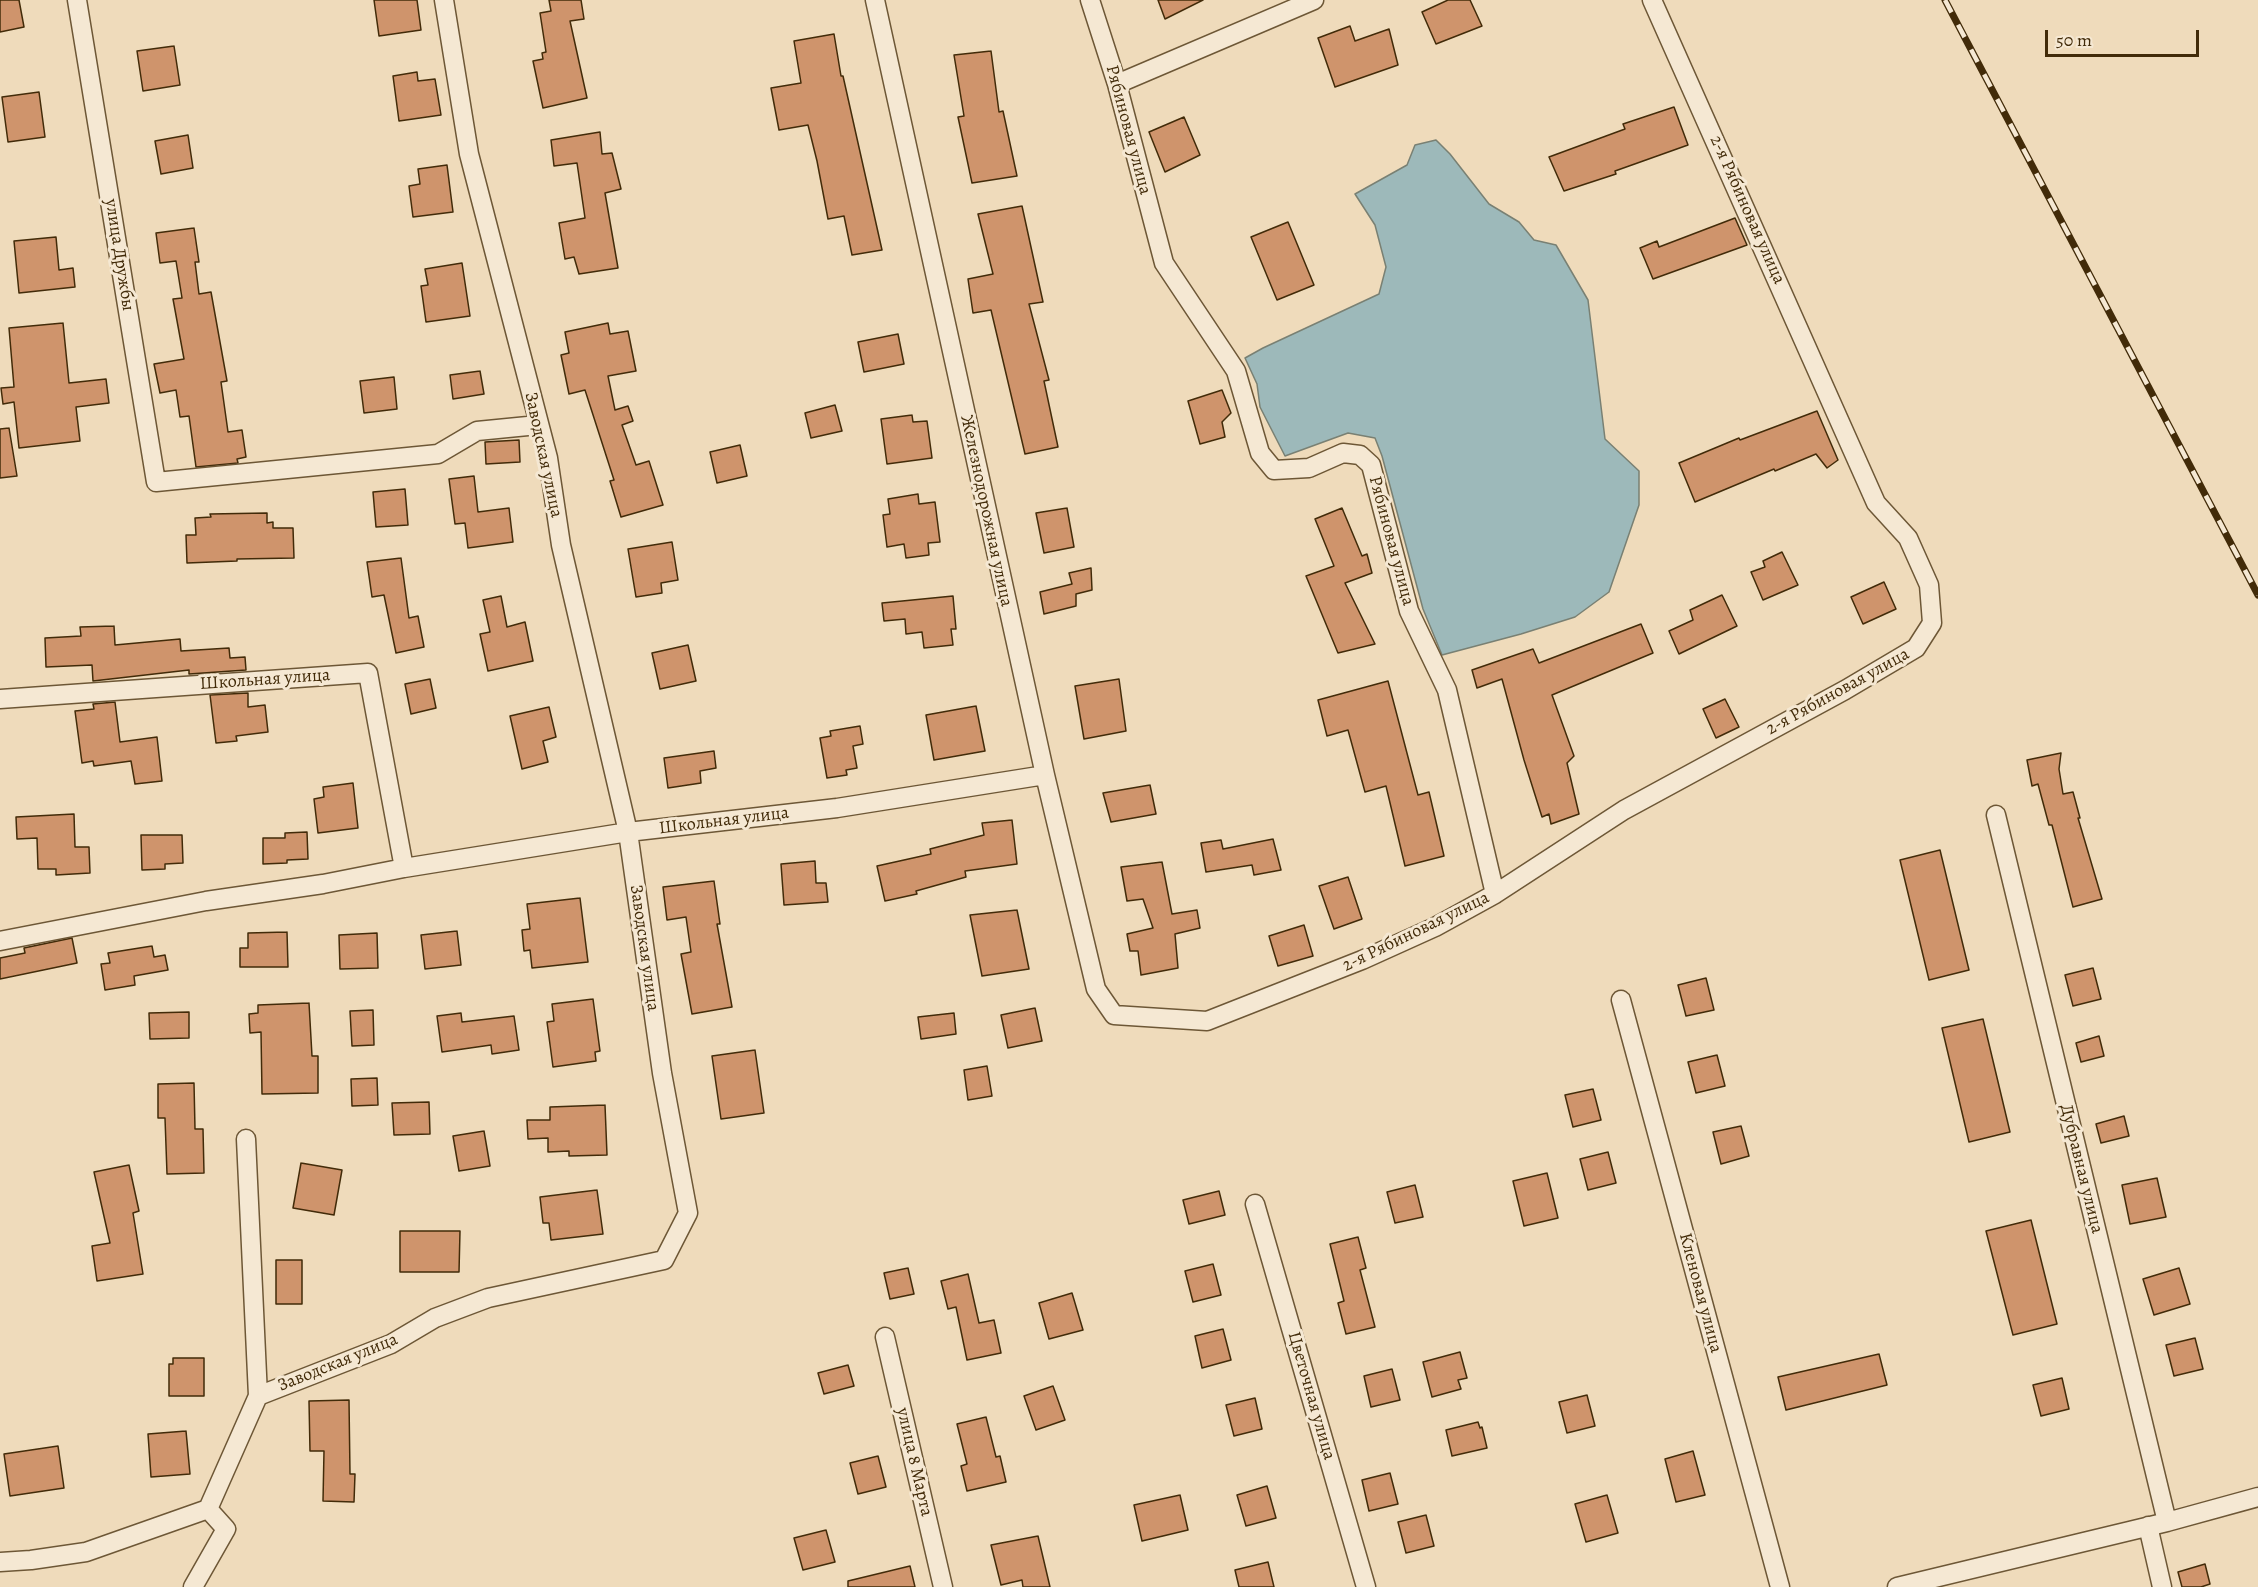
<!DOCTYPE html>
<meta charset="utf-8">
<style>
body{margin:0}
#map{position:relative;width:2258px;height:1587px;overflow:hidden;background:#efdbbb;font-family:Alegreya,serif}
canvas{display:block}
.scale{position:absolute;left:2045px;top:30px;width:154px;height:27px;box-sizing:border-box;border:3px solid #422b09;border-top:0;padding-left:8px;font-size:18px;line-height:21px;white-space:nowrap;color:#422b09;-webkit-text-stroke:4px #f5e8d3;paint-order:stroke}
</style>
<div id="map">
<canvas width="2258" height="1587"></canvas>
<div class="scale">50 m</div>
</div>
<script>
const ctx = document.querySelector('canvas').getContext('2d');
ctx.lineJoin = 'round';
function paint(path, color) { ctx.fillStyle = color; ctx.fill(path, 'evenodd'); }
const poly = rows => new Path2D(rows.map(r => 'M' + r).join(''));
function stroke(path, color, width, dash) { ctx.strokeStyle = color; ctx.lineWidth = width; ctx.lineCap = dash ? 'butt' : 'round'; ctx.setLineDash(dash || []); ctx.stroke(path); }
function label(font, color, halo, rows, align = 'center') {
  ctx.font = font + ' Alegreya,serif'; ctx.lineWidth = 6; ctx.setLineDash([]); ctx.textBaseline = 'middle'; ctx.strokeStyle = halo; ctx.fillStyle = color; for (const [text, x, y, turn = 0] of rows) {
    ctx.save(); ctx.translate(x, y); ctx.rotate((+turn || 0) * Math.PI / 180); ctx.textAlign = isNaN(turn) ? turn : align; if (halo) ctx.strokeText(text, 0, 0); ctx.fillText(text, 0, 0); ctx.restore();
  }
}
const water = poly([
 [1436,140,1450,154,1489,204,1519,222,1534,240,1556,245,1588,300,1605,439,1639,471,1639,505,1609,592,1575,617,1521,634,1442,655,1423,609,1382,456,1375,438,1348,433,1285,456,1260,407,1257,384,1245,358,1263,348,1379,294,1386,267,1375,225,1355,194,1407,165,1415,145,1436,140]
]);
paint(water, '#9db9ba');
stroke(water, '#798073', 1.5);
const building = poly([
 [0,0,19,0,24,27,0,32,0,0],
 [374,0,417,0,421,30,379,36,374,0],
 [549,0,581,0,584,19,570,21,587,98,543,108,533,61,543,59,542,53,546,52,540,13,551,11,549,0],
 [1158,0,1203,0,1165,19,1158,0],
 [1448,0,1470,0,1482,26,1436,44,1422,12,1448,0],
 [1350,26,1355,41,1389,29,1398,65,1335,87,1318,38,1350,26],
 [834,34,841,76,843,76,882,250,852,255,844,216,828,219,817,161,808,125,779,130,771,88,801,83,794,41,834,34],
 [174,46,180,85,143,91,137,51,174,46],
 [991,51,999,112,1003,111,1017,176,972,183,958,117,964,116,954,55,991,51],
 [417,72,418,81,435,79,441,115,399,121,393,76,417,72],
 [39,92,45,137,8,142,2,97,39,92],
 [1674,107,1688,145,1615,171,1616,174,1564,191,1549,157,1625,129,1623,124,1674,107],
 [1184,117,1200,155,1165,172,1149,132,1184,117],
 [600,132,602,154,612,153,621,189,605,193,618,268,579,274,574,257,565,259,559,223,585,218,577,163,554,166,551,140,600,132],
 [188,135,193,168,161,174,155,141,188,135],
 [447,165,453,212,413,217,409,186,420,184,418,169,447,165],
 [1022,206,1043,302,1029,304,1049,380,1044,381,1058,447,1025,454,991,310,973,313,968,279,993,274,978,214,1022,206],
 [1735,218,1747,245,1653,279,1640,248,1657,241,1659,247,1735,218],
 [1288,222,1314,285,1277,300,1251,237,1288,222],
 [194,228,199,262,195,262,199,294,211,292,227,381,221,382,228,432,242,430,246,457,237,459,238,463,196,467,189,416,180,417,176,390,160,393,154,364,184,359,173,299,182,298,176,261,160,263,156,233,194,228],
 [56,237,59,270,73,268,75,287,19,293,14,241,56,237],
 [462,263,470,316,426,322,421,286,428,285,425,269,462,263],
 [63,323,69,383,106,379,109,403,76,407,80,441,19,448,14,402,3,404,1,388,14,387,9,328,63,323],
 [608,323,610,334,628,331,636,371,608,376,615,410,628,406,633,421,622,425,636,465,649,461,663,505,621,517,610,481,614,480,585,390,569,394,561,355,569,353,565,332,608,323],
 [898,334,904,364,864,372,858,342,898,334],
 [480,371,484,394,453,399,450,375,480,371],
 [394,377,397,409,364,413,360,381,394,377],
 [1222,390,1231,413,1222,422,1225,437,1200,444,1188,401,1222,390],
 [835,405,842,431,811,438,805,413,835,405],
 [1817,411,1838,460,1827,468,1816,454,1775,471,1774,469,1695,502,1679,463,1739,438,1740,440,1817,411],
 [912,415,913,422,927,421,932,458,887,464,881,419,912,415],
 [9,428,17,476,0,478,0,429,9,428],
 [519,440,520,462,486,464,485,442,519,440],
 [740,445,747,476,717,483,710,452,740,445],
 [474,476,478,512,509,508,513,542,468,548,465,523,455,524,449,479,474,476],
 [405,489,408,525,376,527,373,492,405,489],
 [918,494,919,504,935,502,940,542,928,543,929,555,906,558,904,544,887,547,883,515,890,514,888,499,918,494],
 [1067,508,1074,547,1044,553,1036,513,1067,508],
 [1342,508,1362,556,1367,554,1372,573,1345,583,1375,644,1338,653,1306,576,1334,566,1315,519,1342,508],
 [267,513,267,523,273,522,273,528,293,528,294,558,237,559,237,561,187,563,186,535,196,535,195,518,211,517,210,514,267,513],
 [672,542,678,580,661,583,662,593,636,597,628,549,672,542],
 [1782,552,1798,585,1763,600,1751,572,1765,567,1763,561,1782,552],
 [401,558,409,618,418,616,424,647,396,653,384,595,372,597,367,562,401,558],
 [1091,568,1092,590,1076,594,1076,606,1044,614,1040,592,1072,584,1069,573,1091,568],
 [1884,582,1896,609,1863,624,1851,597,1884,582],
 [1722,595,1737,626,1679,654,1669,631,1693,620,1690,610,1722,595],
 [501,596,507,627,525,622,533,661,488,671,480,634,490,632,483,600,501,596],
 [953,596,956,629,951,629,953,645,924,648,922,632,906,634,905,619,884,621,882,603,953,596],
 [1641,624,1653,653,1552,695,1574,756,1567,763,1579,814,1551,824,1549,814,1542,817,1524,760,1502,679,1477,688,1472,670,1533,649,1539,663,1641,624],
 [114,626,115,645,180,639,181,651,229,648,230,658,245,657,246,670,189,674,189,670,93,681,92,665,46,667,45,638,81,636,80,627,114,626],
 [688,645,696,681,660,689,652,653,688,645],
 [430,679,436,708,411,714,405,684,430,679],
 [1119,679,1126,731,1084,739,1075,686,1119,679],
 [1388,681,1418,795,1429,792,1444,856,1405,866,1386,786,1365,792,1348,730,1327,736,1318,700,1388,681],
 [248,693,248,707,265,705,268,732,236,736,237,741,216,743,210,695,248,693],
 [1725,699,1739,727,1716,738,1703,709,1725,699],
 [115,702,120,742,157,737,162,781,135,784,131,761,94,766,93,761,82,763,75,711,94,709,93,704,115,702],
 [976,706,985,751,934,760,926,715,976,706],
 [549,707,556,737,543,741,548,762,522,769,510,716,549,707],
 [860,726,863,744,853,746,857,768,846,770,847,775,827,778,820,738,831,736,830,731,860,726],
 [714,751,716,768,700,771,701,783,668,788,664,758,714,751],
 [2061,753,2059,769,2063,794,2073,792,2080,818,2078,818,2102,899,2073,907,2052,825,2049,825,2038,784,2032,786,2027,760,2061,753],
 [353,783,358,828,318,833,314,799,324,797,323,787,353,783],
 [1150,785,1156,814,1111,822,1103,793,1150,785],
 [74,814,75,847,89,847,90,873,56,875,56,869,38,869,37,838,17,839,16,817,74,814],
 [1012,820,1017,864,965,871,966,877,916,891,917,894,885,901,877,866,931,854,930,849,984,835,982,823,1012,820],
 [307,832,308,859,287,860,287,863,263,864,263,838,285,838,285,833,307,832],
 [141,835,182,835,183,863,165,864,165,869,142,870,141,835],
 [1273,839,1281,870,1254,875,1252,865,1206,872,1201,843,1221,840,1223,849,1273,839],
 [1940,850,1969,970,1929,980,1900,860,1940,850],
 [815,861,816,883,826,883,828,902,784,905,781,864,815,861],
 [1162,862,1172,914,1197,910,1200,928,1175,934,1178,968,1141,975,1138,951,1130,951,1127,934,1153,928,1143,899,1127,901,1121,867,1162,862],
 [1348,877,1362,919,1334,929,1319,886,1348,877],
 [714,881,720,924,717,924,732,1007,692,1014,681,954,691,952,686,917,667,920,663,887,714,881],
 [580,898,588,962,532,968,530,950,524,951,522,930,530,929,527,904,580,898],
 [1017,910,1029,969,982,976,970,915,1017,910],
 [1304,925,1313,956,1278,966,1269,936,1304,925],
 [457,931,461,965,425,969,421,935,457,931],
 [287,932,288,967,240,967,240,948,248,948,248,933,287,932],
 [377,933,378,968,340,969,339,935,377,933],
 [72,938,77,963,0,979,0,958,25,953,24,948,72,938],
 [152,946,154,957,165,955,168,970,134,976,135,985,105,990,101,964,110,963,108,953,152,946],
 [2093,968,2101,999,2073,1006,2065,975,2093,968],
 [1706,978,1714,1010,1686,1016,1678,985,1706,978],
 [593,999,600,1051,595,1052,596,1061,553,1067,547,1022,554,1021,552,1004,593,999],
 [309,1003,312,1056,318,1056,318,1093,262,1094,261,1032,250,1033,249,1014,258,1013,258,1005,309,1003],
 [1035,1008,1042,1041,1008,1048,1001,1015,1035,1008],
 [373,1010,374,1045,352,1046,350,1011,373,1010],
 [189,1012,189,1038,150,1039,149,1013,189,1012],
 [461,1013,462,1022,514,1016,519,1050,492,1054,491,1045,442,1052,437,1016,461,1013],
 [954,1013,956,1034,921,1039,918,1017,954,1013],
 [1983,1019,2010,1132,1969,1142,1942,1028,1983,1019],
 [2099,1036,2104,1056,2081,1062,2076,1043,2099,1036],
 [755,1050,764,1113,721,1119,712,1056,755,1050],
 [1717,1055,1725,1086,1696,1093,1688,1062,1717,1055],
 [987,1066,992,1096,968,1100,964,1070,987,1066],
 [377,1078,378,1105,352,1106,351,1079,377,1078],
 [194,1083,195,1129,203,1129,204,1173,167,1174,165,1118,158,1118,158,1084,194,1083],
 [1593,1089,1601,1120,1573,1127,1565,1095,1593,1089],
 [429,1102,430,1134,394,1135,392,1103,429,1102],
 [605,1105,607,1155,569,1156,569,1151,548,1152,548,1138,528,1139,527,1120,550,1120,550,1107,605,1105],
 [2124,1116,2129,1136,2101,1143,2096,1124,2124,1116],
 [1741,1126,1749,1156,1721,1164,1713,1132,1741,1126],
 [484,1131,490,1166,459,1171,453,1136,484,1131],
 [1608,1152,1616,1183,1588,1190,1580,1159,1608,1152],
 [301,1163,342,1170,334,1215,293,1208,301,1163],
 [129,1165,139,1211,133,1213,143,1274,97,1281,92,1246,110,1243,94,1172,129,1165],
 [1547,1173,1558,1218,1524,1226,1513,1181,1547,1173],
 [2157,1178,2166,1217,2130,1224,2122,1185,2157,1178],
 [1415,1185,1423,1217,1395,1223,1387,1192,1415,1185],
 [597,1190,603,1234,551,1240,549,1223,543,1223,540,1197,597,1190],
 [1219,1191,1225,1215,1189,1224,1183,1200,1219,1191],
 [2031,1220,2057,1324,2013,1335,1986,1231,2031,1220],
 [400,1231,460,1231,459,1272,400,1272,400,1231],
 [1358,1237,1366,1268,1360,1270,1375,1327,1346,1334,1338,1303,1344,1301,1330,1244,1358,1237],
 [276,1260,302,1260,302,1304,276,1304,276,1260],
 [1213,1264,1221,1295,1193,1302,1185,1271,1213,1264],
 [908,1268,914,1294,890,1299,884,1273,908,1268],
 [2179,1268,2190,1304,2154,1315,2143,1279,2179,1268],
 [968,1274,979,1323,994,1320,1001,1353,967,1360,956,1307,948,1309,941,1281,968,1274],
 [1072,1293,1083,1330,1049,1339,1039,1303,1072,1293],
 [1223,1329,1231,1360,1202,1368,1195,1336,1223,1329],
 [2195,1338,2203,1369,2174,1376,2166,1345,2195,1338],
 [1460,1352,1467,1378,1458,1380,1461,1389,1432,1397,1423,1362,1460,1352],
 [1879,1354,1887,1385,1786,1410,1778,1377,1879,1354],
 [173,1358,204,1358,204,1396,169,1396,169,1364,173,1364,173,1358],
 [848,1365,854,1386,824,1394,818,1373,848,1365],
 [1392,1369,1400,1400,1371,1407,1364,1376,1392,1369],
 [2062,1378,2069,1409,2041,1416,2033,1385,2062,1378],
 [1053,1386,1065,1420,1036,1430,1024,1396,1053,1386],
 [1587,1395,1595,1426,1567,1433,1559,1402,1587,1395],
 [1255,1398,1262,1429,1234,1436,1226,1405,1255,1398],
 [349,1400,350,1474,355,1474,354,1502,323,1501,324,1451,310,1451,309,1401,349,1400],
 [986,1417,996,1457,1000,1456,1006,1482,967,1491,961,1466,967,1464,957,1424,986,1417],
 [1478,1422,1480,1428,1482,1427,1487,1448,1452,1456,1446,1430,1478,1422],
 [186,1431,190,1474,151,1477,148,1434,186,1431],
 [58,1446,64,1488,10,1496,4,1454,58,1446],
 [1693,1451,1705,1495,1676,1502,1665,1459,1693,1451],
 [878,1456,886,1487,858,1494,850,1463,878,1456],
 [1390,1473,1398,1504,1369,1511,1362,1480,1390,1473],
 [1267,1486,1276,1518,1246,1526,1237,1495,1267,1486],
 [1180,1495,1188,1530,1142,1541,1134,1505,1180,1495],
 [1607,1495,1618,1533,1586,1542,1575,1504,1607,1495],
 [1426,1515,1434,1546,1406,1553,1398,1522,1426,1515],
 [826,1530,835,1562,803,1570,794,1538,826,1530],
 [1038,1536,1050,1587,1023,1587,1022,1580,1001,1585,991,1545,1038,1536],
 [1268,1562,1274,1587,1239,1587,1235,1570,1268,1562],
 [2205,1564,2210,1584,2201,1587,2182,1587,2178,1572,2205,1564],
 [910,1566,915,1587,848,1587,848,1581,910,1566]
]);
paint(building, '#cf946c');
stroke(building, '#422b09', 1.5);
const minor = poly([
 [77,0,156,482,438,454,477,431,538,425],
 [875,0,1045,775,1096,989,1114,1015,1207,1021,1362,960,1435,927,1495,894,1624,810,1845,690,1916,648,1932,623,1929,585,1908,538,1876,503,1652,0],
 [1090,0,1117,84,1164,263,1236,371,1260,453,1274,470,1309,468,1343,453,1360,455,1371,465,1409,611,1447,690,1495,894],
 [1117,84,1314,0],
 [0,699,368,673,404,868],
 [1996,815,2167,1522],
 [0,941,206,901,323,884,404,868,628,832,837,808,1045,775],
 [1621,1000,1780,1587],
 [246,1139,258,1396],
 [1255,1204,1366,1587],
 [885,1337,943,1587],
 [2148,1526,2162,1587],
 [0,1562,31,1560,86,1552,208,1509],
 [193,1587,226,1529,208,1509,258,1396,391,1344,435,1318,488,1298,664,1260,688,1213,662,1073,628,832,561,545,548,458,469,154,444,0],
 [1897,1587,2167,1522,2258,1497]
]);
stroke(minor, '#6d5736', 21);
stroke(minor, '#f5e8d3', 18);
const rail = poly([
 [1945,0,2258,595]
]);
stroke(rail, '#422b09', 7);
stroke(rail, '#f5e8d3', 4.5, [14]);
label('18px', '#422b09', '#f5e8d3', [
 ["Рябиновая улица",1128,130,75],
 ["2-я Рябиновая улица",1747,210,66],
 ["улица Дружбы",119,255,81],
 ["Заводская улица",543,455,78],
 ["Железнодорожная улица",986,511,78],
 ["Рябиновая улица",1391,541,75],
 ["Школьная улица",265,680,-4],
 ["2-я Рябиновая улица",1838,692,-29],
 ["Школьная улица",724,821,-7],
 ["2-я Рябиновая улица",1416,932,-26],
 ["Заводская улица",644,948,82],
 ["Дубравная улица",2081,1169,76],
 ["Кленовая улица",1700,1293,75],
 ["Заводская улица",338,1363,-22],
 ["Цветочная улица",1311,1396,74],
 ["улица 8 Марта",914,1462,77]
]);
</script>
